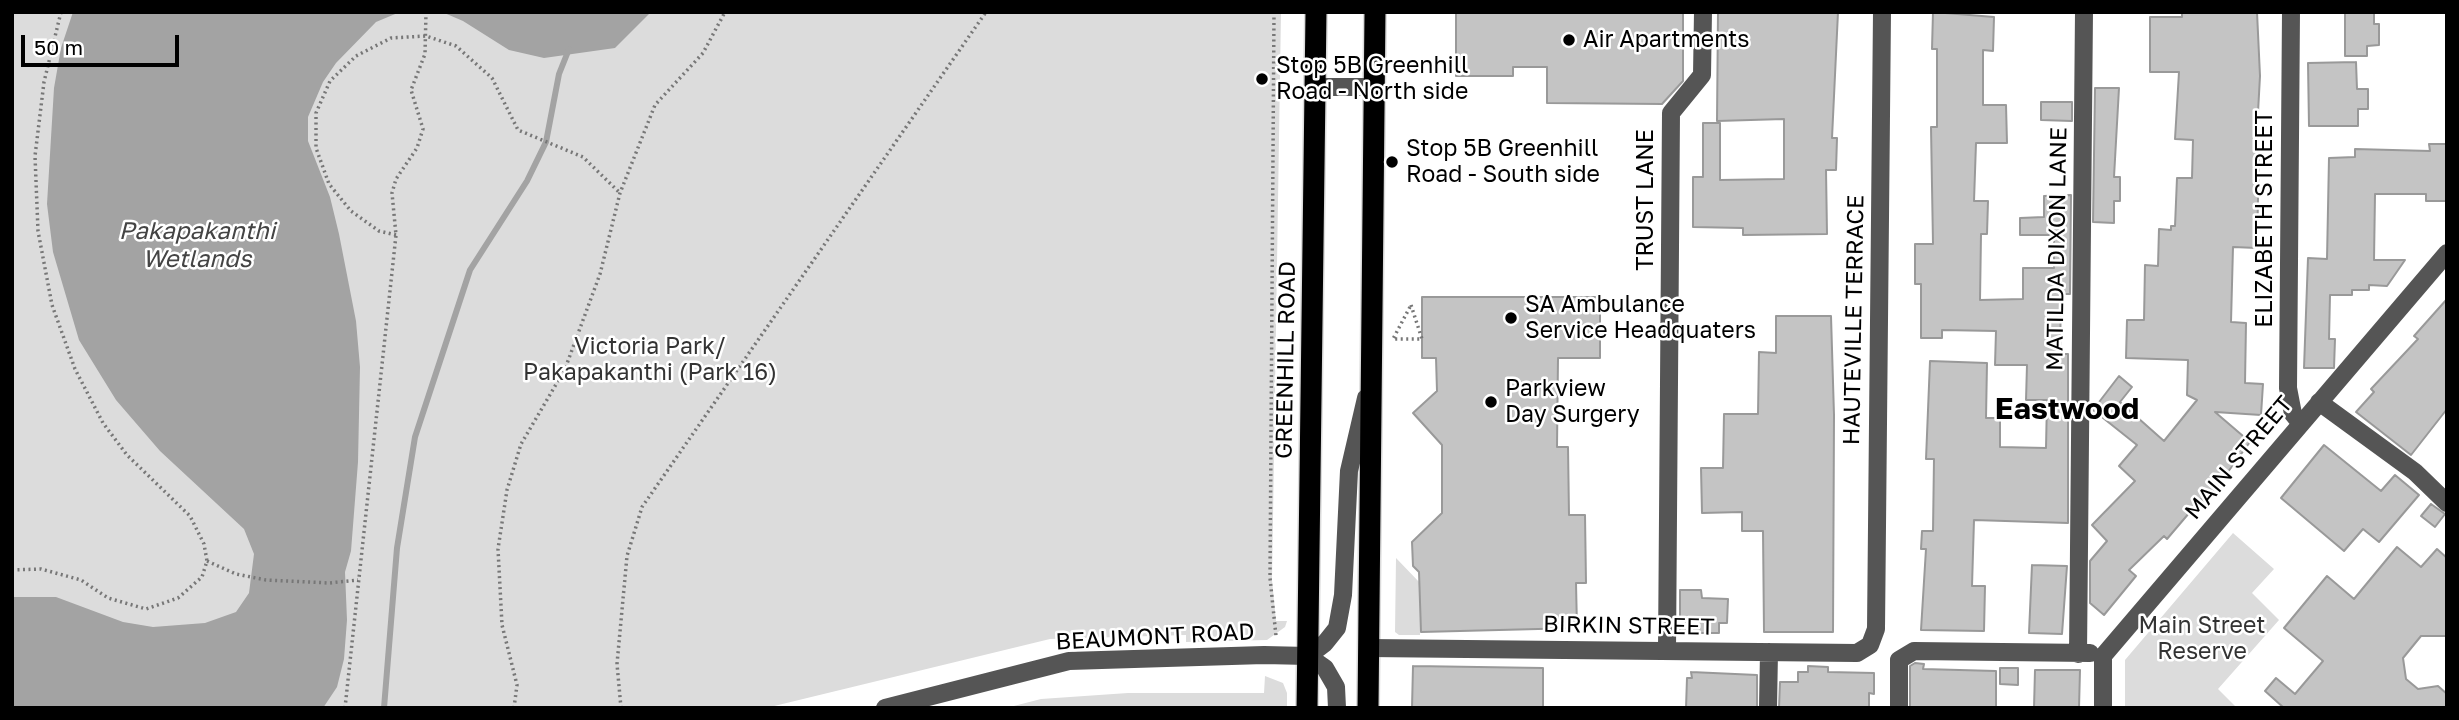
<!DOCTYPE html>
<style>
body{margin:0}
#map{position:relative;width:2459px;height:720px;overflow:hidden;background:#fff;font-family:"Golos Text",sans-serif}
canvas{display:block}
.frame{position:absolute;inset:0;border:14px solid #000;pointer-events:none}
.scale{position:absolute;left:21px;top:35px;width:158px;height:32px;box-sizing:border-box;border:4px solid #000;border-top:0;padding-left:9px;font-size:21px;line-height:24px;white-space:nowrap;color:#000;-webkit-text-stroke:5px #fff;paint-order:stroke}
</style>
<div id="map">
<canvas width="2459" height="720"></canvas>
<div class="frame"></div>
<div class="scale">50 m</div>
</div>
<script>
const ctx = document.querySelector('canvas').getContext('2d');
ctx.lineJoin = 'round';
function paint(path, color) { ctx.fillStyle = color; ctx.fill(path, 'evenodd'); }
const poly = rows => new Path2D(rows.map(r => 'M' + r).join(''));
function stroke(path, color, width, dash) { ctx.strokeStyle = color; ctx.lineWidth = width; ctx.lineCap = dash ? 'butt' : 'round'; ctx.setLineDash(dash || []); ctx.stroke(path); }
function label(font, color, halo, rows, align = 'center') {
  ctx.font = font + ' "Golos Text",sans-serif'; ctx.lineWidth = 5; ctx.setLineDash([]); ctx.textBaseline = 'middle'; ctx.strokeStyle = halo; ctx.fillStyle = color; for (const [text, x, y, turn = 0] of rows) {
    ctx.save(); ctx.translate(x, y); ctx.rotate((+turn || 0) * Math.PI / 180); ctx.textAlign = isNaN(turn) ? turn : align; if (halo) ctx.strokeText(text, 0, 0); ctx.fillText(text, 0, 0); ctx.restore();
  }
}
paint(poly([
 [12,12,1281,12,1272,580,1276,621,1287,621,1285,627,1267,640,1186,642,1186,635,1050,639,766,708,12,708],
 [2233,533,2274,569,2252,593,2279,620,2218,689,2237,708,2125,708,2125,660],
 [1396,558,1421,584,1420,635,1399,635,1395,632],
 [1265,676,1283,683,1287,693,1287,708,1006,708,1041,699,1128,693,1264,693]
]), '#dcdcdc');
paint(poly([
 [73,12,400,12,376,22,336,63,323,82,308,117,308,141,330,197,339,234,356,321,360,367,358,462,351,551,345,572,347,620,344,659,337,687,323,708,12,708,12,597,56,597,123,622,153,627,205,623,236,612,249,593,254,554,244,529,160,451,116,400,79,340,53,252,47,204,54,88,61,48],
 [442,12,651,12,615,48,544,58,509,50,463,21]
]), '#a3a3a3');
stroke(poly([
 [384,708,397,548,415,437,470,270,527,181,546,142,559,74,569,49]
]), '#a3a3a3', 6);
const building = poly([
 [1456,12,1683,12,1683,81,1662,104,1547,103,1547,67,1513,67,1513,76,1456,76,1456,12],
 [1718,12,1838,12,1832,138,1837,138,1836,170,1826,170,1827,234,1743,235,1743,228,1693,227,1693,177,1703,177,1703,123,1720,123,1720,180,1784,179,1784,119,1717,121,1718,12],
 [1933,12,1994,17,1993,51,1983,50,1983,105,2006,105,2007,143,1976,143,1974,201,1988,201,1987,234,1981,234,1980,300,2023,299,2023,268,2054,268,2054,235,2020,235,2020,218,2044,217,2044,196,2071,195,2070,294,2061,294,2060,354,2068,354,2068,523,1974,520,1972,586,1985,586,1984,631,1921,630,1926,549,1921,549,1922,531,1933,531,1934,459,1926,459,1930,361,1987,363,1986,418,2000,418,2000,447,2046,448,2047,400,2026,400,2027,365,1995,365,1996,331,1942,330,1942,338,1921,338,1921,284,1915,284,1915,244,1933,244,1931,127,1937,127,1937,49,1932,49,1933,12],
 [2182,12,2257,12,2260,76,2256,149,2259,149,2257,248,2233,247,2231,322,2246,323,2245,383,2263,384,2261,415,2215,412,2250,442,2205,503,2201,499,2167,539,2164,536,2129,570,2136,576,2104,615,2090,603,2090,561,2107,541,2092,525,2135,481,2119,466,2137,445,2093,410,2119,376,2132,387,2120,402,2164,441,2197,400,2187,395,2188,360,2126,358,2127,320,2144,320,2145,265,2158,266,2159,229,2171,230,2171,226,2175,226,2177,178,2192,178,2193,140,2175,139,2179,72,2150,72,2150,17,2182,17,2182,12],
 [2345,13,2374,13,2374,24,2379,24,2379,45,2367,46,2367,56,2345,56,2345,13],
 [2356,62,2357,89,2368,89,2368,109,2358,109,2358,126,2309,126,2308,63,2356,62],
 [2095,88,2119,88,2114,177,2120,177,2120,201,2114,201,2114,223,2093,222,2095,88],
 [2041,102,2072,102,2072,121,2041,120,2041,102],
 [2429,144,2447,144,2447,201,2426,201,2426,194,2375,194,2374,260,2405,260,2387,286,2369,285,2369,290,2352,290,2352,295,2330,295,2329,339,2335,339,2334,368,2304,368,2308,258,2327,259,2329,158,2355,157,2355,149,2430,151,2429,144],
 [1422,297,1600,297,1600,358,1558,358,1557,447,1568,447,1569,515,1585,515,1586,583,1576,583,1577,628,1421,632,1419,572,1413,566,1412,542,1442,513,1442,445,1413,413,1437,391,1436,358,1422,358,1422,297],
 [2447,299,2447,409,2411,455,2356,412,2374,392,2371,389,2418,339,2414,336,2447,299],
 [1776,316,1831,316,1834,415,1833,632,1764,632,1763,531,1742,531,1742,512,1702,513,1701,468,1723,468,1724,414,1758,414,1759,352,1776,353,1776,316],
 [2324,445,2381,491,2395,475,2419,495,2379,542,2363,529,2344,551,2281,498,2324,445],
 [2431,504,2445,514,2435,527,2421,516,2431,504],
 [2397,547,2421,567,2437,549,2447,558,2447,636,2421,636,2403,658,2406,679,2418,689,2438,686,2447,694,2447,708,2284,708,2265,691,2276,678,2295,694,2323,661,2284,628,2327,576,2354,599,2397,547],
 [2032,565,2067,566,2062,634,2029,633,2032,565],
 [1680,590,1701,590,1702,598,1728,599,1727,623,1719,623,1719,633,1680,633,1680,590],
 [1915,663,1924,664,1923,669,1996,671,1996,708,1910,708,1910,666,1915,663],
 [1413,666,1543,668,1543,708,1412,708,1413,666],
 [1808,666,1828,667,1828,672,1874,673,1874,694,1869,693,1869,708,1779,708,1780,682,1798,682,1798,672,1808,672,1808,666],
 [2000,668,2018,668,2018,685,2000,684,2000,668],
 [2035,670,2080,670,2079,708,2034,708,2035,670],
 [1691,672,1757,675,1757,708,1686,708,1687,678,1692,678,1691,672]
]);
paint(building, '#c4c4c4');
stroke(building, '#999', 2);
const highway = poly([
 [1307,708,1316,12],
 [1368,708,1375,12]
]);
stroke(highway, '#dbdbdb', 24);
stroke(poly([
 [1274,12,1270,578,1276,636],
 [396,235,379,231,351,211,329,184,316,148,316,113,330,81,356,56,391,38,426,36,456,46,492,78,518,130,583,157,620,193],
 [1411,305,1422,339,1393,339,1411,305],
 [207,561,236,574,266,580,329,583,358,580],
 [12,570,41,569,81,580,108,598,146,609,178,598,202,577,207,561,204,544,190,516,127,455,103,423,75,369,52,305,38,231,35,156,44,82,61,12],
 [345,708,396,235,392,193,396,179,417,148,423,129,411,90,425,54,426,12],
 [514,708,517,685,502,625,498,549,507,490,521,444,565,369,600,274,620,193,655,105,703,53,725,12],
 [621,708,617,664,627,556,642,507,986,12]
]), '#777', 3.5, [2, 3.5]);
stroke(poly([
 [2291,12,2288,388,2293,414,2301,424],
 [1317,87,1374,87],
 [2319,402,2415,472,2447,503],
 [1369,648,1857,653,1870,645,1876,629,1882,12],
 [1667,651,1671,113,1702,75,1703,12],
 [2078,654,2084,12],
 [1308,656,1325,643,1337,628,1343,595,1349,471,1366,398],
 [1308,656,1325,668,1336,687,1337,708],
 [885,708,1069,661,1264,655,1308,656],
 [1768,708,1769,652],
 [1899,708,1899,660,1914,651,2090,653],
 [2103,708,2103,656,2447,253]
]), '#555', 18);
stroke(highway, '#000', 21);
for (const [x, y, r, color] of [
 [1569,40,7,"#000"],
 [1262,79,7,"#000"],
 [1392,162,7,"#000"],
 [1511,318,7,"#000"],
 [1491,402,7,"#000"]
]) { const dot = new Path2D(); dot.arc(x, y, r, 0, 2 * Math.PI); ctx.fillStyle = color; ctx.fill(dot); stroke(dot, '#fff', 2.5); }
label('23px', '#000', '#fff', [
 ["Air Apartments",1583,40],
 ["Stop 5B Greenhill",1276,66],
 ["Road - North side",1276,92],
 ["Stop 5B Greenhill",1406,149],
 ["Road - South side",1406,175],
 ["SA Ambulance",1525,305],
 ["Service Headquaters",1525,331],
 ["Parkview",1505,389],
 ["Day Surgery",1505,415]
], 'left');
label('23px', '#000', '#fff', [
 ["TRUST LANE",1646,200,-90],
 ["ELIZABETH STREET",2265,219,-90],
 ["MATILDA DIXON LANE",2057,249,-89],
 ["HAUTEVILLE TERRACE",1854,320,-89],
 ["GREENHILL ROAD",1286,360,-89],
 ["MAIN STREET",2239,458,-50],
 ["BIRKIN STREET",1629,626,1],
 ["BEAUMONT ROAD",1155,637,-3]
]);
label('23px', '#333', '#fff', [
 ["Victoria Park/",650,347],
 ["Pakapakanthi (Park 16)",650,373],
 ["Main Street",2202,626],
 ["Reserve",2202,652]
]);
label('italic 24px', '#444', '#fff', [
 ["Pakapakanthi",197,231],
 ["Wetlands",197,259]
]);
label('bold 30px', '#000', '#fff', [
 ["Eastwood",2067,409]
]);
</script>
